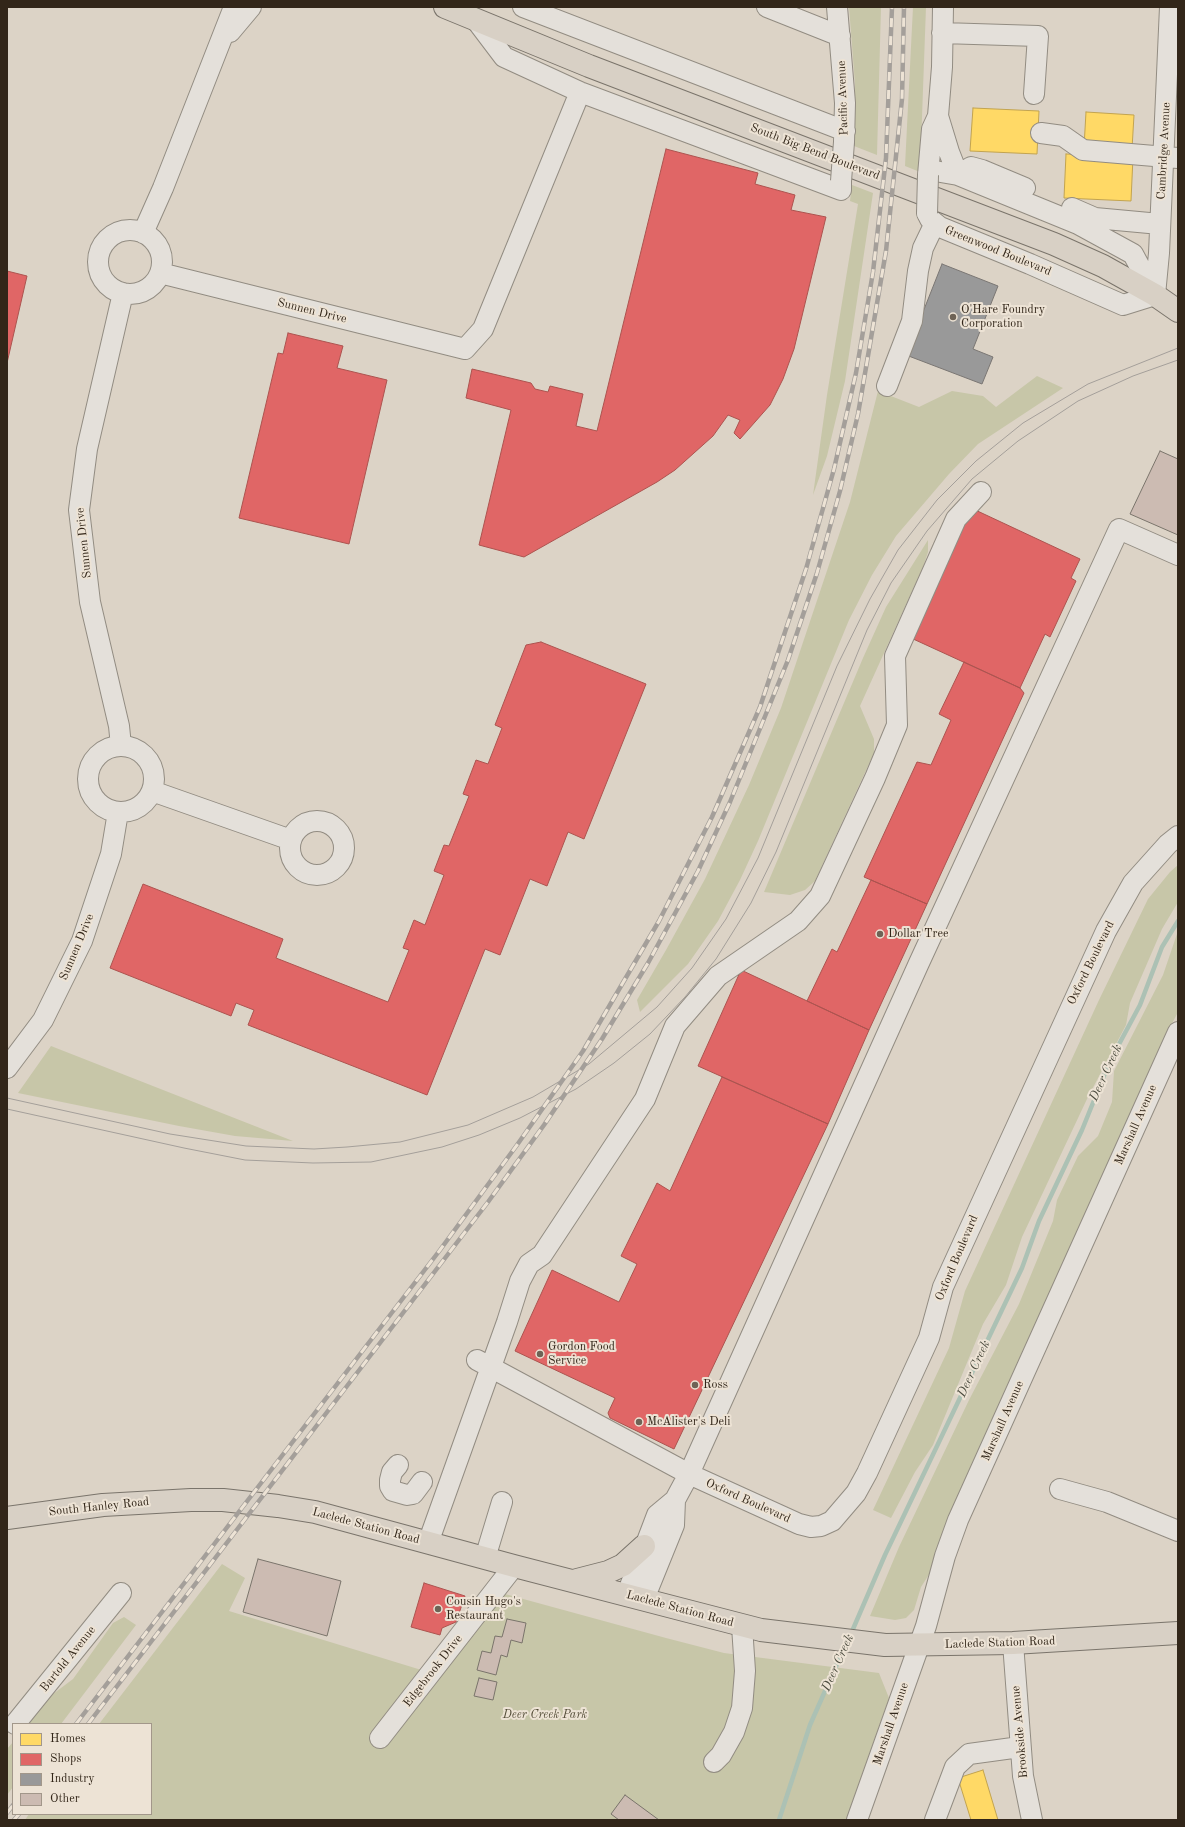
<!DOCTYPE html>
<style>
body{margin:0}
#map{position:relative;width:1185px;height:1827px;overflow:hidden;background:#dcd3c6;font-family:"Old Standard TT",serif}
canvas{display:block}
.frame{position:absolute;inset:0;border:8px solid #322619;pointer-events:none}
.legend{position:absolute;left:12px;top:1723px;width:140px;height:92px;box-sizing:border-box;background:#ede3d5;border:1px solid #a2978a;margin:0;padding:5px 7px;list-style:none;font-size:12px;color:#322619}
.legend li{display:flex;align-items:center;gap:8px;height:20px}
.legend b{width:20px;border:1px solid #a2978a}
</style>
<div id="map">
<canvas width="1185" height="1827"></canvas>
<div class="frame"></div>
<ul class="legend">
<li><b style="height:11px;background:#ffd966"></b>Homes</li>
<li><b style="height:11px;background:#e06666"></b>Shops</li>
<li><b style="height:11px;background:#999"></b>Industry</li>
<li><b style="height:11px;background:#ccbbb2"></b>Other</li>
</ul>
</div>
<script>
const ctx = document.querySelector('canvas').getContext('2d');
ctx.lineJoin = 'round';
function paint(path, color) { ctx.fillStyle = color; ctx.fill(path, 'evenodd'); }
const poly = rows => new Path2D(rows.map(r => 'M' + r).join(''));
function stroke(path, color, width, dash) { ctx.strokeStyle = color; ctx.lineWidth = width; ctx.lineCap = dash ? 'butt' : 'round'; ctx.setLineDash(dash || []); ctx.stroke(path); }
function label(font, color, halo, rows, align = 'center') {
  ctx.font = font + ' "Old Standard TT",serif'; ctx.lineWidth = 4; ctx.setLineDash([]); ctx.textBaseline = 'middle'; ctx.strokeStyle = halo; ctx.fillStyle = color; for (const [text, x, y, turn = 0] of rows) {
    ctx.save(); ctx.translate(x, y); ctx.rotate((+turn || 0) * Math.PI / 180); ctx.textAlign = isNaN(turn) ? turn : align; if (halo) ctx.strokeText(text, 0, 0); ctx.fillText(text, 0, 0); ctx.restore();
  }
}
paint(poly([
 [849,7,881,7,877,155,854,146,855,84],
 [913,7,926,7,920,172,905,166],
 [852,185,873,193,845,381,827,456,813,495,827,395,858,204,850,201],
 [1037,376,1063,388,978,444,949,474,896,536,872,575,849,620,758,841,740,880,718,921,688,964,640,1012,637,1000,666,950,705,879,749,785,781,708,850,502,878,391,919,407,952,391,983,396,996,407],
 [928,540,928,552,923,567,860,706,874,739,874,753,815,881,805,890,790,895,764,892,863,658,886,607],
 [1178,865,1178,902,1162,929,1130,1003,1126,1025,1087,1099,1022,1237,1006,1285,983,1324,933,1445,915,1472,891,1518,873,1510,949,1348,965,1291,1099,1000,1148,899,1170,872],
 [1178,931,1178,1012,1164,1039,938,1549,930,1573,921,1587,914,1610,906,1618,895,1620,870,1616,899,1547,969,1400,1019,1304,1053,1221,1057,1200,1078,1156,1098,1136,1112,1102,1114,1071,1163,975],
 [51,1046,293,1141,235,1136,179,1126,18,1093],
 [222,1564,245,1578,229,1611,441,1676,505,1594,666,1638,724,1653,879,1673,889,1698,846,1820,25,1820,29,1814,151,1814,151,1724,99,1724],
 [124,1617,136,1625,61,1724,28,1724,53,1694,73,1679,113,1623],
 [13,1742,13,1787,7,1795,7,1749]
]), '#c7c6a8');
const homes = poly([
 [973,108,1039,111,1037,154,970,151,973,108],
 [1086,112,1134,115,1132,149,1084,147,1086,112],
 [1066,154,1133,157,1131,201,1064,198,1066,154],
 [983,1770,998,1820,971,1820,958,1778,983,1770]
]);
paint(homes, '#ffd966');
stroke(homes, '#c2a34f', 1);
const shops = poly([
 [666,149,758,173,755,184,795,195,791,210,826,217,794,349,783,379,770,405,740,439,734,433,740,420,728,415,713,436,675,470,657,482,524,557,479,545,511,410,466,398,472,369,531,383,535,389,548,392,550,386,583,394,576,426,597,431,666,149],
 [7,271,27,276,7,363,7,271],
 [288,333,343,346,337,368,387,380,349,544,239,518,278,353,283,354,288,333],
 [971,508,1080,559,1071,578,1076,581,1050,637,1045,634,1020,688,911,638,971,508],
 [541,642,646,684,584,839,568,832,547,886,530,879,500,955,485,949,427,1095,248,1025,254,1010,236,1003,231,1016,110,968,143,884,283,939,276,958,388,1002,409,950,403,948,414,920,425,925,444,875,434,871,444,845,449,846,469,796,463,794,476,760,488,764,502,728,495,725,526,645,541,642],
 [964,662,1020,688,1024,693,927,904,864,877,917,762,931,765,951,720,939,714,964,662],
 [871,880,927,904,869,1030,807,1001,832,949,837,952,871,880],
 [741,970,869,1030,828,1124,698,1066,741,970],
 [722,1077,828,1124,674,1449,610,1418,608,1413,615,1398,515,1351,552,1270,619,1302,637,1264,621,1256,657,1183,670,1191,722,1077],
 [424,1583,465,1596,456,1622,442,1628,440,1635,411,1627,424,1583]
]);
paint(shops, '#e06666');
stroke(shops, '#ac534f', 1);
const industry = poly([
 [942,264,998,286,973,349,993,357,982,384,906,355,942,264]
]);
paint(industry, '#999');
stroke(industry, '#7a7673', 1);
stroke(poly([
 [850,1636,885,1555,1022,1268,1039,1221,1082,1130,1110,1061,1140,1005,1162,947,1178,921],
 [779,1820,810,1725,845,1646]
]), '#acc1b4', 4.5);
const building = poly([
 [1160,451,1178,459,1178,535,1130,514,1160,451],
 [258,1559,341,1581,327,1636,243,1612,258,1559],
 [507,1619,526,1623,522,1643,511,1640,507,1657,501,1655,496,1675,477,1670,482,1651,491,1653,495,1636,502,1637,507,1619],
 [479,1678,497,1682,493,1700,474,1696,479,1678],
 [625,1795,659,1820,619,1820,611,1814,625,1795]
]);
paint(building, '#ccbbb2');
stroke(building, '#7a746b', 1);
const minor = poly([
 [523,7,845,131],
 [767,7,840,36],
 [837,7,845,103,844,142],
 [476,20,504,57,580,92,841,190,841,181],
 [230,32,251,7],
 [942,33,1038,36,1034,94],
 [938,116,949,152,958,175,1078,224,1133,254,1155,295],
 [1041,133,1063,136,1083,150,1178,158],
 [929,170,958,175,971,167,982,170,1025,188],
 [928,175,932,129,938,116,942,67,943,7],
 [1072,208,1095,218,1160,224],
 [927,213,930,219,940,227,1030,264,1123,305,1155,295],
 '98 262a32 32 0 1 1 64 0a32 32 0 1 1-64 0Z',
 [143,233,163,188,234,7],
 [160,273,465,349,483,329,580,92],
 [1155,295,1159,253,1170,7],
 [887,386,912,321,918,271,923,248,935,223],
 [121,746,119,726,90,602,79,510,87,449,123,293],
 '88 779a33 33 0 1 1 66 0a33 33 0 1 1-66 0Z',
 [152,791,291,840],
 '290 848a27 27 0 1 1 54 0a27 27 0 1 1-54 0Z',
 [7,1068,43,1020,82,941,111,854,118,812],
 [477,1360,689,1474,919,963,1119,529,1178,555],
 [398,1465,392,1472,390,1480,390,1486,393,1491,407,1495,413,1494,422,1482],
 [1060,1489,1107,1502,1178,1531],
 [428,1543,507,1322,520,1281,529,1264,542,1255,645,1099,675,1026,718,976,798,921,820,896,875,778,897,725,895,656,956,519,981,492],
 [485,1558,502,1502],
 [627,1594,657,1515,675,1500,689,1474,799,1524,811,1527,821,1526,832,1521,856,1493,867,1473,929,1338,943,1287,1106,931,1133,883,1168,844,1178,836],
 [644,1599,674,1525,675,1500],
 [1013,1643,1023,1776,1032,1820],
 [15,1724,121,1593],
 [380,1738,514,1566],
 [714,1762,721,1755,734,1732,742,1708,745,1671,742,1626],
 [857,1820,926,1626,945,1556,958,1520,1178,1032],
 [935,1820,955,1767,969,1754,1020,1747]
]);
const major = poly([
 [445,7,589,66,1054,244,1103,266,1155,295,1178,311],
 [7,1518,103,1505,191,1500,223,1500,278,1506,315,1512,514,1566,761,1630,885,1645,1013,1643,1178,1633],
 [577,1580,608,1572,623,1565,644,1546]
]);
stroke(minor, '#928c82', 22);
stroke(major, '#7a746b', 24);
stroke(minor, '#e4e0da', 20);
stroke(major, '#d8d0c5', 22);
stroke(poly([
 [7,1098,170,1134,246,1146,314,1149,347,1147,400,1142,468,1125,533,1097,589,1064,657,1007,692,968,726,919,758,858,837,666,870,599,898,550,937,500,976,461,1023,423,1088,384,1178,348],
 [7,1109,184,1148,245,1160,313,1163,371,1162,442,1147,479,1135,520,1118,576,1089,614,1063,650,1034,685,997,716,959,751,903,776,852,867,630,891,583,927,531,972,479,1018,441,1078,401,1133,376,1178,360]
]), '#a49f9a', 1);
const rail = poly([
 [76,1724,440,1250,517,1145,583,1051,659,921,712,817,760,707,806,569,834,469,856,373,873,272,886,158,892,7],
 [88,1724,488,1202,544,1125,602,1039,648,963,698,871,730,802,788,660,817,573,840,491,858,414,886,251,902,99,904,7],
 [7,1813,13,1805],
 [14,1820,19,1814]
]);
stroke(rail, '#a49f9a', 4.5);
stroke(rail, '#ede3d5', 3, [9]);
const minorBridge = poly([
 [841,181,844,142],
 [927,213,928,175]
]);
stroke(minorBridge, '#928c82', 22, []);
stroke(minorBridge, '#e4e0da', 20);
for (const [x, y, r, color] of [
 [953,317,4,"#6e6356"],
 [880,934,4,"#6e6356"],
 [540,1354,4,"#6e6356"],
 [695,1385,4,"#6e6356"],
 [639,1422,4,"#6e6356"],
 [438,1609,4,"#6e6356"]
]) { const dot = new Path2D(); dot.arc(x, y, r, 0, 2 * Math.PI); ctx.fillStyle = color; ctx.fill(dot); stroke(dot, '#ede3d5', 1.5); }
label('12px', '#322619', '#ede3d5', [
 ["Pacific Avenue",843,98,-92],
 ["Cambridge Avenue",1164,151,-87],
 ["South Big Bend Boulevard",815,152,21],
 ["Greenwood Boulevard",998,251,22],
 ["Sunnen Drive",312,311,14],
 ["Sunnen Drive",84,543,-96],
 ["Sunnen Drive",77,947,-67],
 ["Oxford Boulevard",1091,963,-64],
 ["Marshall Avenue",1136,1125,-66],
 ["Oxford Boulevard",957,1258,-67],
 ["Marshall Avenue",1003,1421,-66],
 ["Oxford Boulevard",748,1501,24],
 ["South Hanley Road",99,1507,-6],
 ["Laclede Station Road",366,1526,15],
 ["Laclede Station Road",680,1609,15],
 ["Laclede Station Road",1000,1643,-2],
 ["Bartold Avenue",68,1659,-51],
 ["Edgebrook Drive",433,1671,-52],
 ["Marshall Avenue",891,1724,-71],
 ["Brookside Avenue",1020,1732,-95]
]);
label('12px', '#322619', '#ede3d5', [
 ["O'Hare Foundry",961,310],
 ["Corporation",961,324],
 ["Dollar Tree",888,934],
 ["Gordon Food",548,1347],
 ["Service",548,1361],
 ["Ross",703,1385],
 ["McAlister's Deli",647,1422],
 ["Cousin Hugo's",446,1602],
 ["Restaurant",446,1616]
], 'left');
label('italic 12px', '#534c37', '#ede3d5', [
 ["Deer Creek Park",545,1715]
]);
label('italic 13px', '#4b4b3e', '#ede3d5', [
 ["Deer Creek",1106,1073,-65],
 ["Deer Creek",974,1369,-65],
 ["Deer Creek",838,1663,-66]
]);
</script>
